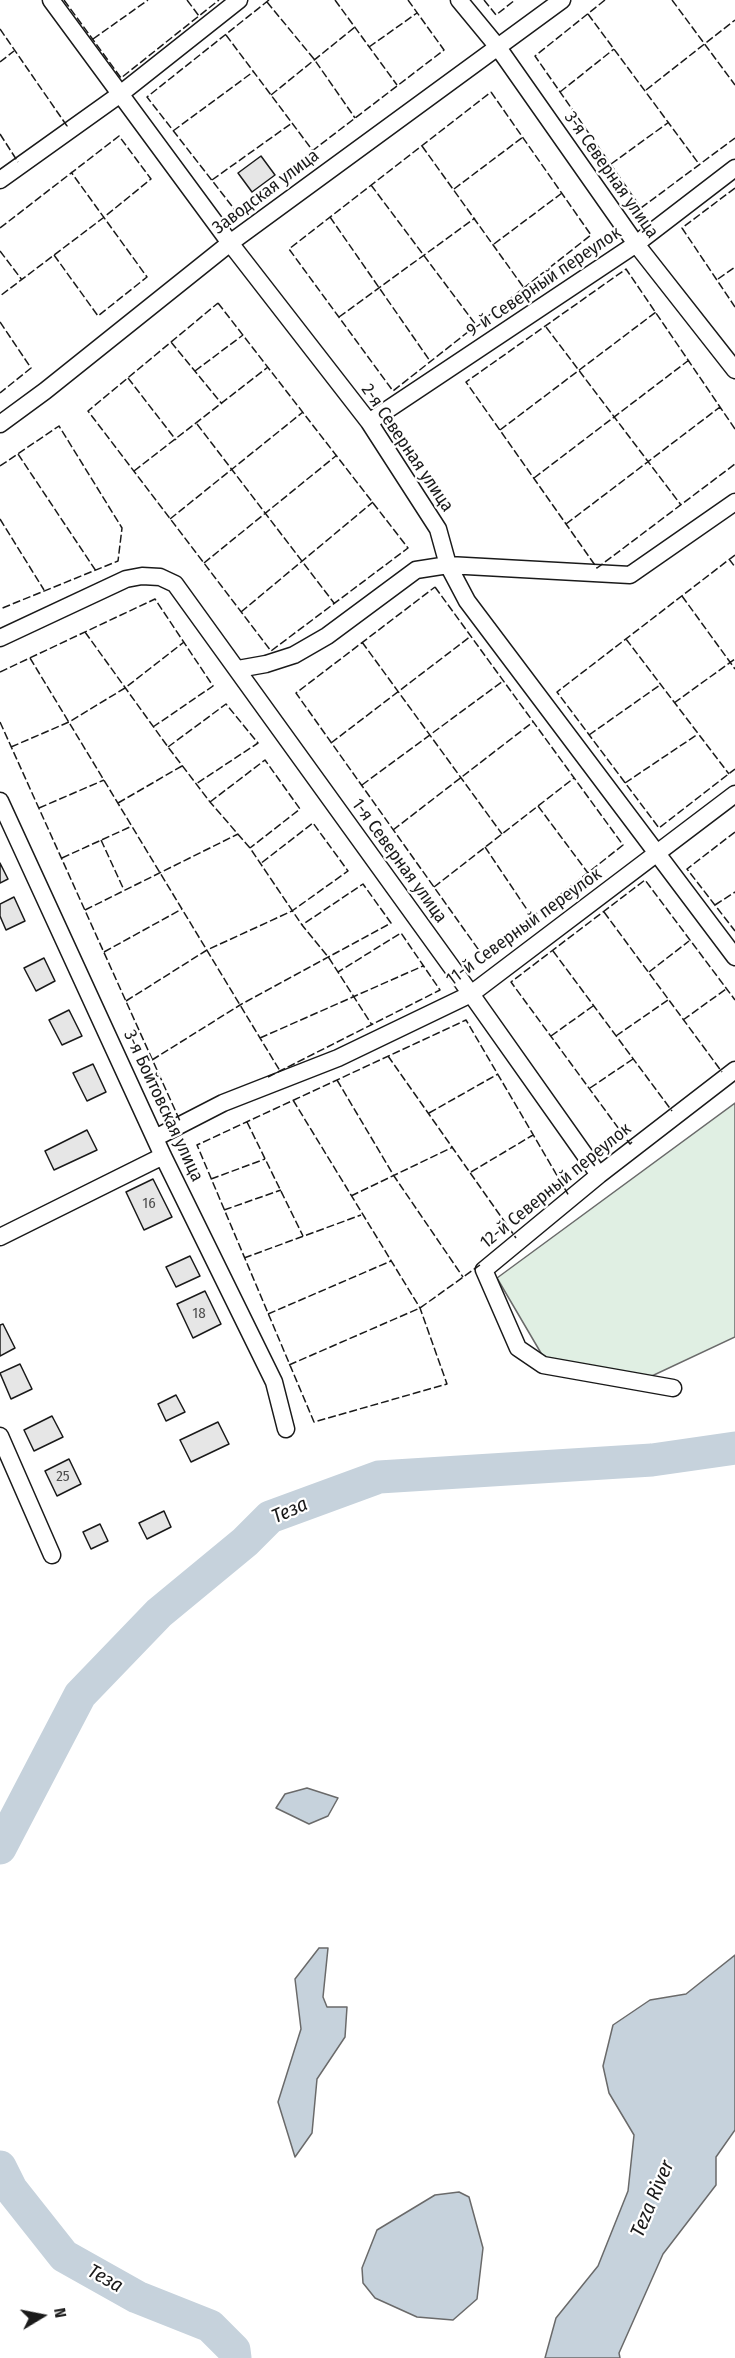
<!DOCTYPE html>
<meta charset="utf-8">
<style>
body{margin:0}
#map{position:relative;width:735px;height:2358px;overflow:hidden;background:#fff;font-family:"Fira Sans Condensed",sans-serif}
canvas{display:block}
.north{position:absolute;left:12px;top:2286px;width:60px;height:60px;-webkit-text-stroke:4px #fff;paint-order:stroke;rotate:80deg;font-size:16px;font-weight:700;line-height:24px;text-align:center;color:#1a1a1a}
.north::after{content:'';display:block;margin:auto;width:21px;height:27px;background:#1a1a1a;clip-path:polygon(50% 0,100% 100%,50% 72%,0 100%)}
</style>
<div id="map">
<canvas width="735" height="2358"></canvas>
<div class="north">N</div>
</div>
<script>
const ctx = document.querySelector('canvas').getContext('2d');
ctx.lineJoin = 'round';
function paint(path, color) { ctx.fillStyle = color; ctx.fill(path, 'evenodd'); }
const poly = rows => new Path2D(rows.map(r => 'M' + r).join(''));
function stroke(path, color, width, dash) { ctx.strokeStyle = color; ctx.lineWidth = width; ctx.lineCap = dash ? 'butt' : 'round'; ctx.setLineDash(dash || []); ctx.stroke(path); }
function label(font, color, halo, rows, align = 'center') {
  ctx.font = font + ' "Fira Sans Condensed",sans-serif'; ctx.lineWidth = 4.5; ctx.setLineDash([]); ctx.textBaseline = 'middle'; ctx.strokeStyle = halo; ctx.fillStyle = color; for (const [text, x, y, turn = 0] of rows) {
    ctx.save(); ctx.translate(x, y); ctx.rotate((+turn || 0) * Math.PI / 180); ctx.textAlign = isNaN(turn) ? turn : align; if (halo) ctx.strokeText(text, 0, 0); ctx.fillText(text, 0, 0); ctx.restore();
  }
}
const green = poly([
 [735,1103,735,1337,639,1382,548,1365,497,1278,735,1103]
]);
paint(green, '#e0efe3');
stroke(green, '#6a6a6a', 1.5);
const water = poly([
 [307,1788,338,1798,328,1816,309,1824,276,1808,285,1794,307,1788],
 [319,1948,328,1948,323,1997,327,2007,347,2007,345,2037,317,2079,312,2133,295,2157,278,2102,301,2029,295,1979,319,1948],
 [735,1955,735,2130,716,2157,716,2185,663,2254,619,2353,620,2358,545,2358,556,2318,598,2266,628,2191,634,2135,609,2093,603,2066,613,2025,650,2000,686,1994,735,1955],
 [459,2192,469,2197,483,2248,477,2299,453,2320,417,2317,375,2298,363,2283,362,2268,377,2230,435,2195,459,2192]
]);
paint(water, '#c6d2dc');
stroke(water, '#6a6a6a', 1.5);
stroke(poly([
 [0,1848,80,1695,159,1613,245,1542,270,1517,379,1477,652,1460,735,1448],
 [0,2167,11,2189,64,2256,137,2297,210,2326,234,2350,235,2358]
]), '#c6d2dc', 33);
const building = poly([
 [261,156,275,175,252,192,238,173,261,156],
 [0,863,8,879,0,883,0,863],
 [14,897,25,921,6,930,0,916,0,904,14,897],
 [44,958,55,981,36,991,24,968,44,958],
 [69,1010,82,1036,62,1045,49,1020,69,1010],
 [93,1064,106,1092,87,1101,73,1073,93,1064],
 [87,1130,97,1150,54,1170,45,1151,87,1130],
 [153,1179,172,1217,144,1230,126,1192,153,1179],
 [190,1256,200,1276,176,1287,166,1267,190,1256],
 [205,1291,221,1324,193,1338,177,1304,205,1291],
 [3,1324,15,1348,0,1356,0,1325,3,1324],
 [20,1364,32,1389,11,1399,0,1373,20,1364],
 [176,1395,185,1412,166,1421,158,1404,176,1395],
 [52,1416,63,1437,34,1451,24,1430,52,1416],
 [218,1422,229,1444,191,1462,180,1440,218,1422],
 [69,1459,81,1484,57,1496,45,1471,69,1459],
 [164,1511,171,1527,147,1539,139,1523,164,1511],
 [100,1524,108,1541,91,1549,83,1532,100,1524]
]);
paint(building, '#e6e6e6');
stroke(building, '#1a1a1a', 1.5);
const street = poly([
 [51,0,230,243,369,422,438,529,448,565,467,601,735,957],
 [459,0,497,46,636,244,735,370],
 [0,180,119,95,239,0],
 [369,422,636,244,735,168],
 [0,424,45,391,230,243,562,0],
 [0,638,126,579,142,576,160,577,175,584,471,994,599,1175],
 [238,669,266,664,294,655,327,636,416,570,448,565,630,575,735,502],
 [0,801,163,1156,274,1382,286,1429],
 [155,1138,223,1103,338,1058,471,994,735,794],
 [0,1237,163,1156],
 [673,1388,543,1365,518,1348,484,1270,599,1175,735,1070],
 [0,1436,52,1555]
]);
stroke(street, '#1a1a1a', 19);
stroke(street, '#fff', 16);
stroke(poly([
 [64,0,121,78,219,0],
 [187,0,199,16],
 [269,0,147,97,235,210,444,50,408,0],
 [335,0,397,85],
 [484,0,496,15,515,0],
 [605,0,535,56,641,208,735,138],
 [672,0,735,85],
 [267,2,314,59,355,118],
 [588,14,699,164],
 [0,29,67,126,64,127],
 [226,35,313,151],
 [93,39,148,0],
 [369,47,417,13],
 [0,62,14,51],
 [646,90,735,20],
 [491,92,591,235,393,391,289,249,491,92],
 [560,92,614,49],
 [271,95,355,27],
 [173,131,253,72],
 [0,134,18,162],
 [422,146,524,288],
 [611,164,669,122],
 [212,180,292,123],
 [371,185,476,325],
 [735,188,682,228,735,307],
 [454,189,523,137],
 [330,217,430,361],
 [0,228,119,136,151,179,103,218,0,296],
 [494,244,562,193],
 [0,251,22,280],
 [54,255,98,316,147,277,71,172],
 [718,279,735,267],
 [218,303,408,548,271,651,88,411,218,303],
 [339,317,475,218],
 [0,322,31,368,0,393],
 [546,327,681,505],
 [171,342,222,404],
 [195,371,243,335],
 [128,378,176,440],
 [197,424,334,603],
 [735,429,626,269,466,382,597,568,735,464],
 [500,430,656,312],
 [18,454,96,571],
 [0,466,59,426,122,528,118,561,0,609],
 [134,471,268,367],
 [534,478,689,360],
 [0,519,44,590],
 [170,519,303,412],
 [566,524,720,407],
 [735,555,557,692,659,828,735,769],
 [729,559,735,567],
 [204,563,337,455],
 [435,587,623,845,483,956,296,693,435,587],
 [682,596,735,669],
 [241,612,373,502],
 [85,632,168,747,210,802,250,848,302,925,329,958,372,1025],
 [626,639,729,774],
 [362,642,502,834],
 [30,658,280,1071],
 [0,672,155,599,213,686,153,727],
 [674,703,735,659],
 [0,722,180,1121],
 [589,735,660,685],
 [331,743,471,636],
 [11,747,69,722,125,688,184,642],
 [168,747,226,704,258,743,196,784],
 [625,783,698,734],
 [362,785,503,681],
 [210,802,265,760,300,809,250,848],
 [118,803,182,766],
 [538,806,588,873],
 [39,808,104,780],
 [393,830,533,722],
 [735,832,687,869,735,931],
 [101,840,124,890],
 [485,847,532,917],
 [62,858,132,826],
 [434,887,574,778],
 [715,905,735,892],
 [85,910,238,834],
 [604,912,722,1072],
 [553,951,672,1111],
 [104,952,182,909],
 [649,972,689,941],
 [126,1001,207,950,292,911,348,871,313,823,260,864],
 [683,1020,726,989],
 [551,1036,593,1006],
 [616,1036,668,1000],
 [260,1038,423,966],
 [388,1056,516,1238],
 [152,1060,240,1005,391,923,363,884,302,925],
 [268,1077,440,990,401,933,338,972],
 [337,1080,394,1176,463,1277],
 [590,1088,633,1059],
 [293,1100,420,1308,447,1384,314,1422,197,1145,466,1020,569,1196],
 [429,1113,498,1074],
 [247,1122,303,1236],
 [632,1142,630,1144,511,982,645,880,735,1000],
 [471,1172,533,1135],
 [211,1179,265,1159],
 [351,1196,453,1147],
 [224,1210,281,1190],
 [244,1258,361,1215],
 [268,1314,391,1261],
 [289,1365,420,1308,480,1265]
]), '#1a1a1a', 1.5, [8, 3]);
label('15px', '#4d4d4d', null, [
 ["16",149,1204],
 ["18",199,1314],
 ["25",63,1477]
]);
label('18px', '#1a1a1a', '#fff', [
 ["3-я Северная улица",611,175,55],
 ["Заводская улица",266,192,-37],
 ["9-й Северный переулок",544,282,-34],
 ["2-я Северная улица",407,448,56],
 ["1-я Северная улица",399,861,54],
 ["11-й Северный переулок",524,927,-36],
 ["3-я Бойтовская улица",163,1106,65],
 ["12-й Северный переулок",556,1186,-39]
]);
label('italic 20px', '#1a1a1a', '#fff', [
 ["Теза",290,1511,-24],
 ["Teza River",653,2199,-67],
 ["Теза",105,2279,29]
]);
</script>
